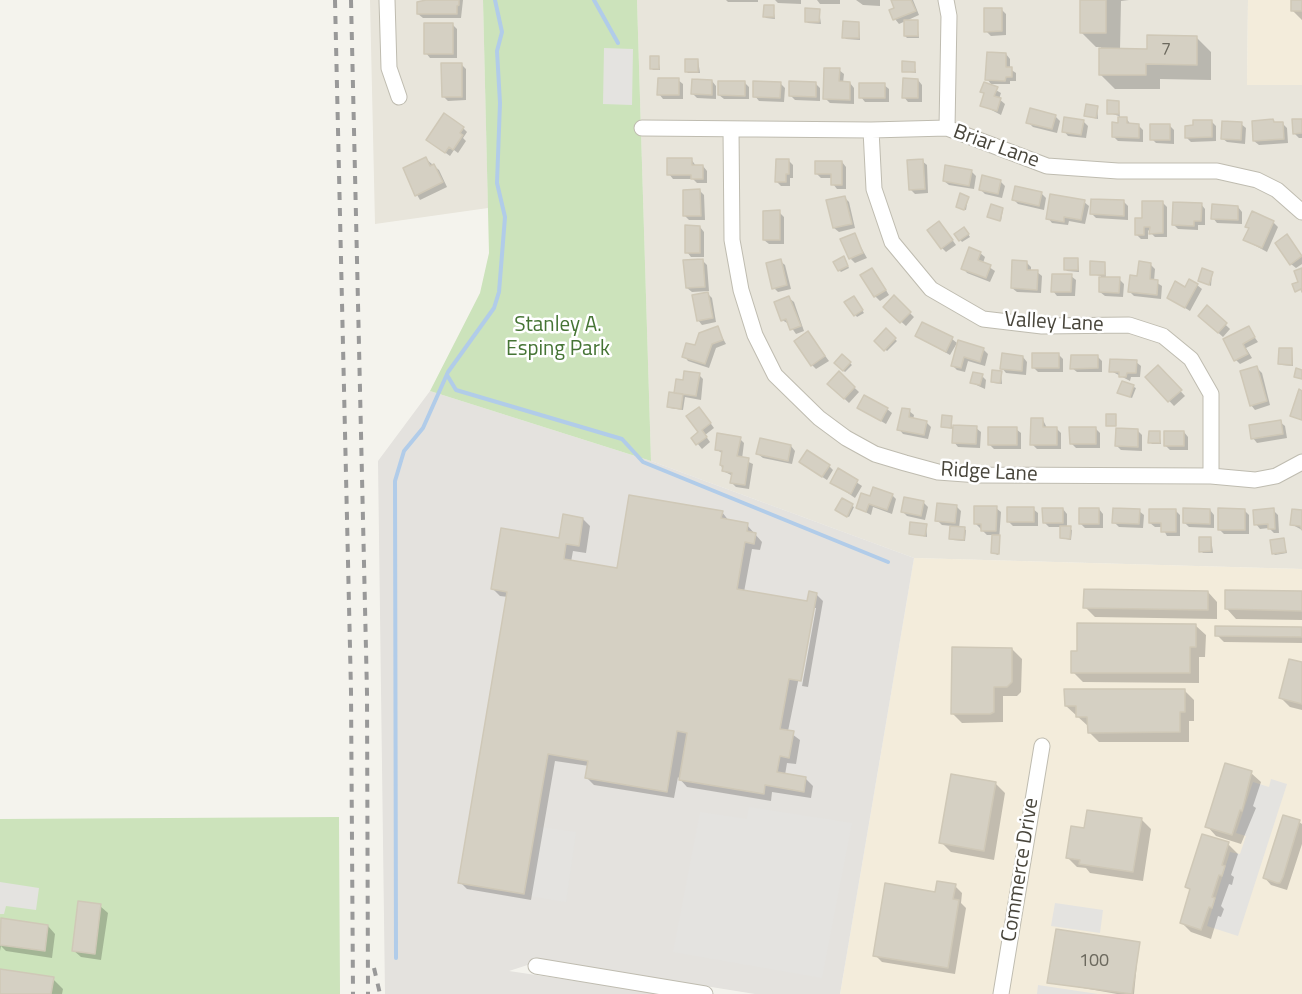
<!DOCTYPE html>
<style>
body{margin:0}
canvas{display:block;background:#f4f3ed}
</style>
<canvas width="1302" height="994"></canvas>
<script>
const ctx = document.querySelector('canvas').getContext('2d');
ctx.lineJoin = 'round';
function paint(path, color) { ctx.fillStyle = color; ctx.fill(path, 'evenodd'); }
const poly = rows => new Path2D(rows.map(r => 'M' + r).join(''));
function stroke(path, color, width, dash) { ctx.strokeStyle = color; ctx.lineWidth = width; ctx.lineCap = dash ? 'butt' : 'round'; ctx.setLineDash(dash || []); ctx.stroke(path); }
function label(font, color, halo, rows, align = 'center') {
  ctx.font = font + ' "Titillium Web",sans-serif'; ctx.lineWidth = 5; ctx.setLineDash([]); ctx.textBaseline = 'middle'; ctx.strokeStyle = halo; ctx.fillStyle = color; for (const [text, x, y, turn = 0] of rows) {
    ctx.save(); ctx.translate(x, y); ctx.rotate((+turn || 0) * Math.PI / 180); ctx.textAlign = isNaN(turn) ? turn : align; if (halo) ctx.strokeText(text, 0, 0); ctx.fillText(text, 0, 0); ctx.restore();
  }
}
paint(poly([
 [370,0,483,0,488,208,375,224],
 [637,0,1248,0,1247,85,1302,85,1302,569,914,558,651,461]
]), '#e8e5db');
paint(poly([
 [1248,0,1302,0,1302,85,1247,85],
 [914,558,1302,569,1302,994,840,994]
]), '#f3ecdb');
paint(poly([
 [430,391,651,461,914,558,840,994,755,994,543,960,509,971,664,994,385,994,378,461]
]), '#e4e2de');
paint(poly([
 [483,0,637,0,651,461,430,391,480,293,489,253],
 [339,817,340,994,0,994,0,819]
]), '#cce3bb');
paint(poly([
 [604,48,633,49,632,105,603,104],
 [1271,779,1287,784,1238,936,1207,926,1230,852,1240,854,1246,836,1236,833,1253,782,1269,787],
 [749,807,852,823,822,978,673,952,700,812,747,819],
 [540,827,576,832,566,902,529,896],
 [0,882,39,888,36,910,6,906,4,914,0,914],
 [1055,903,1103,910,1100,933,1051,926],
 [1038,985,1098,994,1037,994]
]), '#e4e3e0');
paint(poly([
 [427,0,463,0,461,18,423,18,418,14],
 [726,0,758,0,758,2,728,2],
 [775,0,801,0,801,4,778,3],
 [817,0,840,0,840,4,820,4],
 [856,0,880,0,880,6,863,5],
 [893,0,913,0,919,15,899,24,895,19,896,9],
 [1082,0,1129,0,1121,1,1120,50,1148,51,1196,37,1211,52,1211,80,1160,79,1160,89,1115,89,1100,74,1101,47,1096,47,1081,32],
 [1292,0,1302,0,1302,20,1292,10],
 [773,7,775,19,766,18,765,17],
 [1001,9,1006,14,1006,35,991,36,986,31],
 [819,10,821,24,808,23,806,21],
 [917,22,919,38,907,38,905,36],
 [859,23,860,40,846,39,844,37],
 [452,24,457,29,457,58,430,58,426,53],
 [1006,54,1010,59,1010,69,1016,73,1016,81,1010,81,1010,84,991,84,987,79],
 [658,57,660,70,653,70,651,68],
 [698,60,700,73,688,73,686,71],
 [914,63,916,73,904,71],
 [461,64,466,69,466,100,448,101,443,96],
 [839,70,844,74,843,83,850,83,854,88,854,104,830,103,825,98],
 [678,80,683,84,683,99,663,99,659,94],
 [918,80,922,85,922,102,908,102,904,97],
 [712,81,716,86,716,99,697,98,693,94],
 [744,82,749,87,749,99,724,99,719,95],
 [780,83,785,88,784,102,759,101,755,96],
 [815,83,820,88,820,101,795,100,791,96],
 [985,84,1001,93,999,99,1005,104,1001,115,982,105],
 [884,85,889,89,889,102,865,102,861,97],
 [1118,102,1120,118,1126,118,1131,125,1138,125,1143,130,1143,142,1118,141,1113,136,1119,124,1119,116,1109,113],
 [1097,107,1098,119,1086,116],
 [1055,116,1060,121,1057,133,1033,127,1028,122],
 [1083,121,1088,126,1086,138,1068,136,1064,131],
 [1211,121,1216,126,1216,141,1191,142,1186,137],
 [1302,121,1302,138,1299,138,1294,133],
 [1282,123,1287,128,1288,143,1259,145,1254,141,1276,124],
 [1241,124,1246,128,1245,144,1227,142,1222,138],
 [1170,126,1174,130,1174,144,1156,143,1152,139],
 [463,128,467,132,463,138,466,141,458,153,454,150,450,156,428,140],
 [426,159,439,170,447,187,420,200,407,177],
 [691,159,696,166,703,166,707,171,707,183,697,183,693,179,673,179,669,174],
 [789,161,793,165,793,178,790,178,790,186,781,186,777,182],
 [922,161,927,165,928,193,915,194,911,190],
 [842,162,846,167,846,189,837,189,833,184,833,178,821,178,816,173],
 [971,171,976,176,974,189,949,185,944,181],
 [1000,181,1005,186,1002,198,985,194,980,189],
 [700,191,704,195,705,220,689,220,685,216],
 [1042,194,1046,198,1044,210,1018,204,1014,200],
 [845,198,849,202,855,228,839,232,834,228],
 [968,198,966,210,959,208],
 [1084,202,1089,206,1085,224,1069,221,1068,225,1052,223,1048,218],
 [1124,202,1128,206,1128,220,1096,218,1092,214],
 [1163,203,1167,207,1167,237,1155,237,1148,230,1148,239,1141,239,1136,234],
 [1201,204,1205,209,1205,225,1198,225,1198,230,1178,229,1174,225],
 [1238,207,1242,212,1242,224,1217,223,1213,218],
 [1003,209,1001,221,991,218],
 [779,212,784,217,784,244,769,244,764,240],
 [1273,222,1278,227,1267,252,1245,240,1250,230,1246,226],
 [700,227,704,232,704,257,691,257,687,252],
 [943,227,956,245,946,252,942,248],
 [966,231,970,237,962,242,956,234],
 [854,235,867,258,855,263,850,258],
 [1291,241,1302,256,1302,264,1296,268,1291,264],
 [980,253,985,257,983,263,995,271,990,282,967,273,963,268],
 [1078,259,1079,272,1067,271,1066,270],
 [702,260,707,265,709,291,692,292,687,288],
 [845,260,849,268,841,272,839,270],
 [780,261,785,265,791,289,778,292,774,288],
 [1026,262,1031,267,1031,272,1037,272,1042,276,1041,293,1017,292,1012,288],
 [1105,263,1106,279,1119,279,1124,284,1123,297,1105,296,1100,292,1101,276,1091,274],
 [1150,264,1155,269,1154,281,1162,286,1161,299,1134,296,1130,292],
 [876,274,889,295,880,301,875,296],
 [1212,274,1211,286,1199,280],
 [1071,276,1076,280,1075,296,1057,296,1053,291],
 [1197,285,1202,289,1190,311,1168,297],
 [708,294,712,298,716,322,702,325,698,320],
 [789,298,794,302,804,331,796,334,789,324,782,320],
 [894,298,914,317,906,326,885,307],
 [855,300,864,313,857,317,847,302],
 [1207,307,1230,329,1223,337,1200,316],
 [717,328,726,344,716,348,709,368,688,361,684,356],
 [1248,328,1258,342,1246,348,1252,358,1240,364,1236,360],
 [886,331,897,341,887,351,876,341],
 [808,333,829,361,816,369,812,365],
 [917,336,952,339,957,343,950,355],
 [959,342,983,349,988,354,985,366,968,361,965,372,957,370,952,365],
 [1292,349,1293,366,1282,365,1280,364],
 [1059,355,1063,359,1063,372,1038,372,1034,368],
 [842,356,852,365,845,372,836,363],
 [1097,356,1102,361,1102,372,1077,372,1072,368],
 [1023,357,1027,362,1026,375,1006,373,1002,368],
 [1136,362,1141,366,1140,377,1131,377,1130,381,1111,371],
 [1158,367,1185,396,1174,406,1147,377],
 [1257,368,1262,373,1270,405,1255,410,1251,405],
 [839,373,859,392,849,403,829,384],
 [1001,373,1002,384,994,383,992,381],
 [699,375,703,379,701,400,685,397,683,410,670,408,668,406,679,395,684,382],
 [982,376,986,380,985,389,972,383],
 [1123,382,1136,388,1132,398,1121,394],
 [859,408,887,409,892,413,886,424],
 [909,411,914,415,913,420,926,422,931,427,928,439,903,434,899,429],
 [703,413,714,428,705,435,710,442,702,449,693,438,700,432],
 [951,417,952,427,976,428,981,432,980,448,958,447,954,442,954,429,942,427],
 [1043,420,1047,428,1056,428,1061,433,1061,449,1037,449,1032,444],
 [1280,422,1285,426,1287,438,1257,443,1253,438],
 [1016,429,1021,433,1021,449,994,449,989,444],
 [1096,429,1100,433,1100,448,1076,448,1072,444],
 [1138,431,1142,435,1142,451,1121,450,1116,445],
 [1159,432,1161,444,1152,444,1150,442],
 [1184,432,1188,437,1188,450,1170,450,1165,445],
 [740,439,744,443,742,459,753,464,749,489,736,487,731,482,733,476,723,471,721,465,723,454,716,449],
 [791,446,795,451,792,464,763,458,758,454],
 [806,466,829,466,833,470,827,480],
 [838,470,862,486,855,498,832,482],
 [892,495,896,499,892,514,873,507,871,515,858,508,871,498],
 [842,500,854,507,849,517,839,512],
 [924,503,928,507,925,520,907,516,903,512],
 [956,506,961,511,959,528,966,530,965,541,953,540,952,526,942,525,937,520],
 [996,508,1001,512,998,555,993,553,993,535,987,535,975,523],
 [1033,509,1038,513,1038,526,1013,526,1008,521],
 [1063,509,1067,514,1067,528,1072,530,1071,540,1061,538,1062,527,1049,527,1044,522],
 [1099,509,1103,514,1103,528,1085,528,1080,523],
 [1175,510,1180,515,1180,536,1167,536,1162,527,1155,527,1150,523],
 [1210,510,1214,515,1214,528,1189,527,1184,522],
 [1273,510,1278,515,1279,533,1274,533,1269,528,1260,529,1256,524],
 [1139,511,1144,515,1143,528,1119,527,1114,522],
 [1245,511,1249,515,1249,534,1224,534,1219,529],
 [722,512,729,521,747,525,762,542,760,550,752,549,744,592,808,603,816,594,823,601,808,687,802,686,816,608,813,608,788,731,800,740,796,764,787,763,785,775,806,779,813,786,811,798,772,792,771,801,687,787,678,777,674,798,594,785,587,778,589,766,555,761,531,900,467,889,460,882,508,597,500,596,493,589,560,540,583,519,590,526,586,553,573,551,571,562,618,570],
 [1302,512,1302,530,1291,524],
 [926,526,927,537,910,533],
 [1211,538,1213,553,1203,553,1201,551],
 [1283,539,1287,553,1275,555,1273,553],
 [1208,592,1217,602,1217,619,1095,617,1085,607],
 [1302,593,1302,620,1236,619,1227,609],
 [1196,626,1206,635,1205,657,1199,657,1199,683,1083,682,1073,672,1078,653],
 [1302,629,1302,643,1224,642,1217,635],
 [1012,649,1022,659,1021,692,1017,696,1003,696,1003,722,962,723,952,713],
 [1302,664,1302,710,1290,707,1280,697],
 [1184,690,1194,700,1194,721,1189,721,1189,742,1099,742,1089,732,1088,726,1066,706],
 [1251,773,1261,782,1253,806,1256,808,1241,844,1216,836,1207,826],
 [995,783,1005,793,994,860,951,852,941,842],
 [1141,819,1151,829,1143,881,1090,873,1086,868,1077,867,1067,857,1086,830],
 [1299,822,1302,824,1302,844,1287,890,1271,885,1264,877],
 [1228,844,1238,854,1231,875,1234,877,1232,885,1229,884,1221,906,1224,909,1221,917,1218,916,1211,939,1191,932,1181,922,1191,891,1187,887],
 [955,886,962,893,961,903,966,908,955,974,882,962,875,955,936,893],
 [100,906,108,913,101,960,81,957,73,950],
 [48,926,55,934,52,958,6,951,1,946,0,951,0,932],
 [1139,943,1134,994,1117,994,1049,982],
 [0,970,53,979,63,989,62,994,0,994]
]), '#0003');
stroke(poly([
 [594,0,618,43],
 [447,375,456,390,622,439,643,462,888,562],
 [396,958,395,481,404,451,423,428,448,372,494,308,499,292,505,217,497,183,500,103,497,51,502,32,495,0]
]), '#b1cce9', 4);
const building = poly([
 [426,0,459,0,459,5,457,6,457,14,417,14,417,2,426,0],
 [891,0,911,0,916,11,893,20,889,10,894,8,891,0],
 [1080,0,1106,0,1106,33,1080,33,1080,0],
 [1291,0,1302,0,1302,11,1291,11,1291,0],
 [764,5,774,5,774,17,763,17,764,5],
 [805,8,820,9,819,22,805,22,805,8],
 [984,8,1002,8,1002,31,984,32,984,8],
 [904,20,918,20,918,36,904,36,904,20],
 [843,21,859,22,859,38,842,38,843,21],
 [424,23,453,23,453,54,424,54,424,23],
 [1147,35,1197,36,1197,65,1146,64,1146,75,1099,75,1099,48,1147,49,1147,35],
 [987,52,1006,53,1006,67,1012,67,1012,77,1006,77,1005,81,985,80,987,52],
 [650,56,659,56,659,69,650,69,650,56],
 [685,59,698,59,698,72,685,72,685,59],
 [902,61,915,62,915,72,902,72,902,61],
 [441,63,462,63,462,97,442,97,441,63],
 [824,68,840,68,839,81,850,82,850,100,823,99,824,68],
 [658,78,679,78,679,95,657,95,658,78],
 [903,78,918,79,918,98,902,98,903,78],
 [692,79,712,80,712,95,691,94,692,79],
 [718,81,745,81,745,96,718,95,718,81],
 [753,81,781,82,780,98,753,97,753,81],
 [789,81,816,82,816,97,789,96,789,81],
 [984,82,998,87,994,96,1001,98,997,111,980,106,984,93,980,92,984,82],
 [859,83,885,83,885,98,859,98,859,83],
 [1107,100,1119,101,1119,114,1107,114,1107,100],
 [1086,104,1098,106,1096,118,1084,116,1086,104],
 [1030,108,1056,115,1052,129,1026,123,1030,108],
 [444,113,464,127,460,133,463,135,453,150,449,147,445,153,426,140,444,113],
 [1064,117,1084,120,1081,135,1062,132,1064,117],
 [1118,117,1127,117,1127,123,1139,124,1139,138,1112,137,1112,122,1118,123,1118,117],
 [1273,119,1274,122,1283,122,1284,139,1253,141,1252,121,1273,119],
 [1292,119,1302,119,1302,133,1293,134,1292,119],
 [1193,120,1212,120,1212,137,1185,138,1185,126,1193,125,1193,120],
 [1222,121,1242,122,1241,140,1221,139,1222,121],
 [1150,124,1170,124,1170,140,1150,140,1150,124],
 [426,157,430,166,434,164,443,182,415,196,403,168,426,157],
 [667,158,692,158,692,165,703,165,703,179,691,179,691,175,667,175,667,158],
 [776,159,789,159,789,174,786,174,786,182,775,182,776,159],
 [923,159,925,189,909,190,907,160,923,159],
 [815,161,842,161,842,185,831,185,831,174,815,174,815,161],
 [945,165,972,170,969,186,943,181,945,165],
 [982,175,1001,180,998,194,979,190,982,175],
 [1015,186,1042,192,1039,206,1012,200,1015,186],
 [700,189,701,216,683,216,683,190,700,189],
 [960,193,969,197,964,210,956,207,960,193],
 [1050,194,1085,200,1081,220,1064,217,1064,222,1046,219,1050,194],
 [845,196,852,224,833,228,826,200,845,196],
 [1091,199,1124,200,1124,216,1090,214,1091,199],
 [1142,201,1163,201,1163,233,1149,234,1150,227,1144,227,1144,235,1135,235,1135,218,1142,218,1142,201],
 [1173,202,1202,203,1201,221,1194,221,1194,226,1172,225,1173,202],
 [991,204,1003,208,1000,221,987,217,991,204],
 [1212,204,1238,206,1238,220,1211,219,1212,204],
 [780,210,780,240,763,240,763,211,780,210],
 [1252,211,1274,221,1262,248,1243,240,1249,228,1245,227,1252,211],
 [939,221,953,240,941,249,927,230,939,221],
 [685,225,700,226,700,253,685,253,685,225],
 [964,227,969,234,959,241,954,234,964,227],
 [855,233,863,253,849,259,840,239,855,233],
 [1287,234,1302,256,1290,265,1275,243,1287,234],
 [969,247,981,252,978,260,991,265,986,278,961,269,969,247],
 [844,256,848,266,838,271,833,262,844,256],
 [1064,258,1078,258,1078,270,1064,270,1064,258],
 [703,259,705,287,686,288,683,260,703,259],
 [781,259,787,285,772,289,766,263,781,259],
 [1012,260,1027,261,1027,270,1038,270,1037,290,1011,288,1012,260],
 [1090,261,1105,262,1105,275,1090,275,1090,261],
 [1139,261,1151,263,1150,279,1158,280,1157,295,1128,292,1130,275,1137,276,1139,261],
 [872,268,886,290,874,297,860,275,872,268],
 [1202,268,1213,272,1209,285,1198,281,1202,268],
 [1302,268,1302,292,1301,289,1295,292,1292,284,1298,282,1294,271,1302,268],
 [1052,274,1072,274,1071,292,1051,292,1052,274],
 [1099,277,1120,277,1119,293,1099,292,1099,277],
 [1189,279,1198,284,1185,308,1167,298,1175,281,1185,287,1189,279],
 [708,292,713,318,697,321,692,295,708,292],
 [894,295,911,312,900,323,883,307,894,295],
 [789,296,801,326,790,330,786,319,781,321,774,302,789,296],
 [854,296,863,310,854,316,844,302,854,296],
 [1207,305,1227,323,1218,333,1198,316,1207,305],
 [922,322,953,337,946,352,915,336,922,322],
 [718,326,723,340,712,344,705,364,682,357,686,343,695,345,699,333,718,326],
 [1249,326,1255,337,1243,344,1248,354,1234,361,1223,339,1249,326],
 [886,328,896,338,884,351,874,341,886,328],
 [808,331,825,356,811,366,794,341,808,331],
 [958,340,984,348,980,362,964,357,961,368,951,366,958,340],
 [1279,348,1292,348,1292,365,1278,364,1279,348],
 [1002,353,1023,356,1022,371,1000,369,1002,353],
 [1032,353,1059,353,1059,368,1032,368,1032,353],
 [842,354,851,362,843,371,834,363,842,354],
 [1071,355,1098,355,1098,368,1070,369,1071,355],
 [1110,359,1137,360,1136,373,1127,373,1126,377,1119,377,1119,372,1109,372,1110,359],
 [1158,365,1182,390,1168,402,1145,377,1158,365],
 [1257,366,1267,401,1250,406,1240,371,1257,366],
 [1296,368,1302,370,1302,379,1294,377,1296,368],
 [992,370,1002,371,1000,383,991,382,992,370],
 [684,371,700,373,696,396,674,393,676,379,683,380,684,371],
 [839,371,855,387,844,399,827,384,839,371],
 [973,372,983,374,980,385,970,383,973,372],
 [1122,381,1134,385,1130,397,1117,393,1122,381],
 [1299,389,1302,391,1302,420,1290,416,1299,389],
 [669,392,683,394,681,409,667,407,669,392],
 [864,395,888,408,881,421,857,408,864,395],
 [699,407,711,423,702,430,707,437,696,445,691,438,698,432,686,416,699,407],
 [902,408,910,409,909,417,927,421,924,435,897,430,902,408],
 [1106,414,1116,414,1116,426,1106,426,1106,414],
 [942,415,952,416,951,428,941,427,942,415],
 [1031,418,1043,418,1043,427,1057,427,1057,445,1030,445,1031,418],
 [1281,420,1283,434,1251,439,1249,425,1281,420],
 [953,425,977,426,976,444,952,443,953,425],
 [988,427,1017,427,1017,445,988,445,988,427],
 [1069,427,1096,427,1096,444,1070,444,1069,427],
 [1116,428,1138,429,1138,447,1115,446,1116,428],
 [1149,431,1160,431,1160,443,1148,443,1149,431],
 [1164,431,1184,431,1184,446,1164,446,1164,431],
 [717,433,741,437,737,456,749,458,745,485,730,483,732,473,722,471,723,466,720,465,722,451,715,450,717,433],
 [760,438,791,445,788,461,756,454,760,438],
 [807,450,830,465,822,477,799,462,807,450],
 [838,468,858,480,851,494,830,483,838,468],
 [873,487,893,494,887,510,869,504,866,512,856,508,861,493,870,496,873,487],
 [629,495,723,511,721,518,748,523,747,531,756,533,754,544,745,542,737,589,807,601,809,591,817,593,801,681,789,679,780,729,794,731,789,758,780,756,777,772,806,777,804,792,765,785,764,794,679,780,687,733,677,731,667,792,585,778,588,761,548,754,524,894,458,883,507,592,491,589,501,528,559,538,563,514,583,518,579,546,566,544,564,559,617,568,629,495],
 [904,497,924,501,921,516,901,512,904,497],
 [842,498,853,504,847,517,835,510,842,498],
 [937,503,957,505,955,523,935,521,937,503],
 [974,506,997,506,996,531,981,531,981,524,974,524,974,506],
 [1007,507,1034,507,1034,522,1007,522,1007,507],
 [1042,508,1063,508,1063,523,1043,523,1042,508],
 [1079,508,1099,508,1099,524,1079,524,1079,508],
 [1113,508,1140,509,1139,524,1112,523,1113,508],
 [1183,508,1210,509,1210,524,1183,523,1183,508],
 [1218,508,1245,509,1245,530,1218,530,1218,508],
 [1274,508,1275,529,1268,529,1268,524,1254,525,1253,510,1274,508],
 [1149,509,1176,509,1176,532,1161,532,1161,523,1149,523,1149,509],
 [1292,509,1302,510,1302,530,1300,526,1290,525,1292,509],
 [910,522,927,524,925,536,909,534,910,522],
 [950,526,965,527,964,540,949,539,950,526],
 [1060,526,1071,526,1070,539,1060,538,1060,526],
 [992,535,1000,535,999,554,991,553,992,535],
 [1199,537,1211,537,1211,551,1199,552,1199,537],
 [1284,538,1286,552,1272,554,1270,540,1284,538],
 [1084,589,1208,591,1208,610,1083,608,1084,589],
 [1225,590,1302,591,1302,611,1225,609,1225,590],
 [1077,623,1196,624,1196,647,1190,647,1190,673,1071,673,1071,651,1077,651,1077,623],
 [1215,626,1302,627,1302,637,1215,636,1215,626],
 [952,647,1012,648,1012,682,1007,687,994,687,994,712,990,714,951,714,952,647],
 [1289,659,1302,662,1302,704,1279,698,1289,659],
 [1064,689,1185,689,1185,712,1180,712,1180,732,1088,733,1087,717,1076,717,1076,706,1065,706,1064,689],
 [1225,763,1252,771,1242,811,1240,810,1232,835,1205,827,1225,763],
 [951,774,996,782,984,851,939,843,951,774],
 [1087,810,1142,818,1133,872,1079,864,1080,860,1066,858,1071,826,1084,828,1087,810],
 [1283,815,1300,820,1283,877,1280,883,1277,883,1263,878,1283,815],
 [1202,834,1229,842,1222,865,1225,866,1222,876,1219,875,1212,897,1215,898,1212,908,1209,907,1201,930,1180,923,1190,889,1185,887,1202,834],
 [937,881,956,884,953,899,959,900,948,968,873,956,885,883,935,892,937,881],
 [78,901,101,904,95,954,72,951,78,901],
 [1,918,48,925,45,951,0,945,1,918],
 [1056,929,1140,942,1132,994,1047,983,1056,929],
 [0,969,54,977,51,994,0,994,0,969]
]);
paint(building, '#d5d0c3');
stroke(building, '#cfc8b7', 1.5);
const minor = poly([
 [387,0,389,68,399,97],
 [946,0,949,16,947,128],
 [642,128,871,130,947,128,1047,166,1118,171,1217,171,1257,180,1277,190,1302,212],
 [731,129,732,240,741,290,755,335,775,375,819,418,846,438,875,454,905,463,938,472,979,475,1211,476,1255,480,1276,476,1302,462],
 [871,130,874,189,892,242,931,289,983,319,1042,326,1129,325,1163,336,1191,359,1211,394,1211,476],
 [536,966,705,994],
 [1001,994,1042,746]
]);
stroke(minor, '#bfbcb0', 17);
stroke(minor, '#fff', 15);
stroke(poly([
 [335,0,351,691,353,994],
 [351,0,367,693,368,994],
 [374,968,380,994]
]), '#999', 4, [8, 8]);
label('18px', '#6b685d', null, [
 ["7",1166,51],
 ["100",1094,962]
]);
label('21px', '#48453b', '#fff', [
 ["Briar Lane",996,147,20],
 ["Valley Lane",1054,323,3],
 ["Ridge Lane",989,473,3],
 ["Commerce Drive",1021,870,-81]
]);
label('21px', '#457434', '#fff', [
 ["Stanley A.",558,326],
 ["Esping Park",558,350]
]);
</script>
